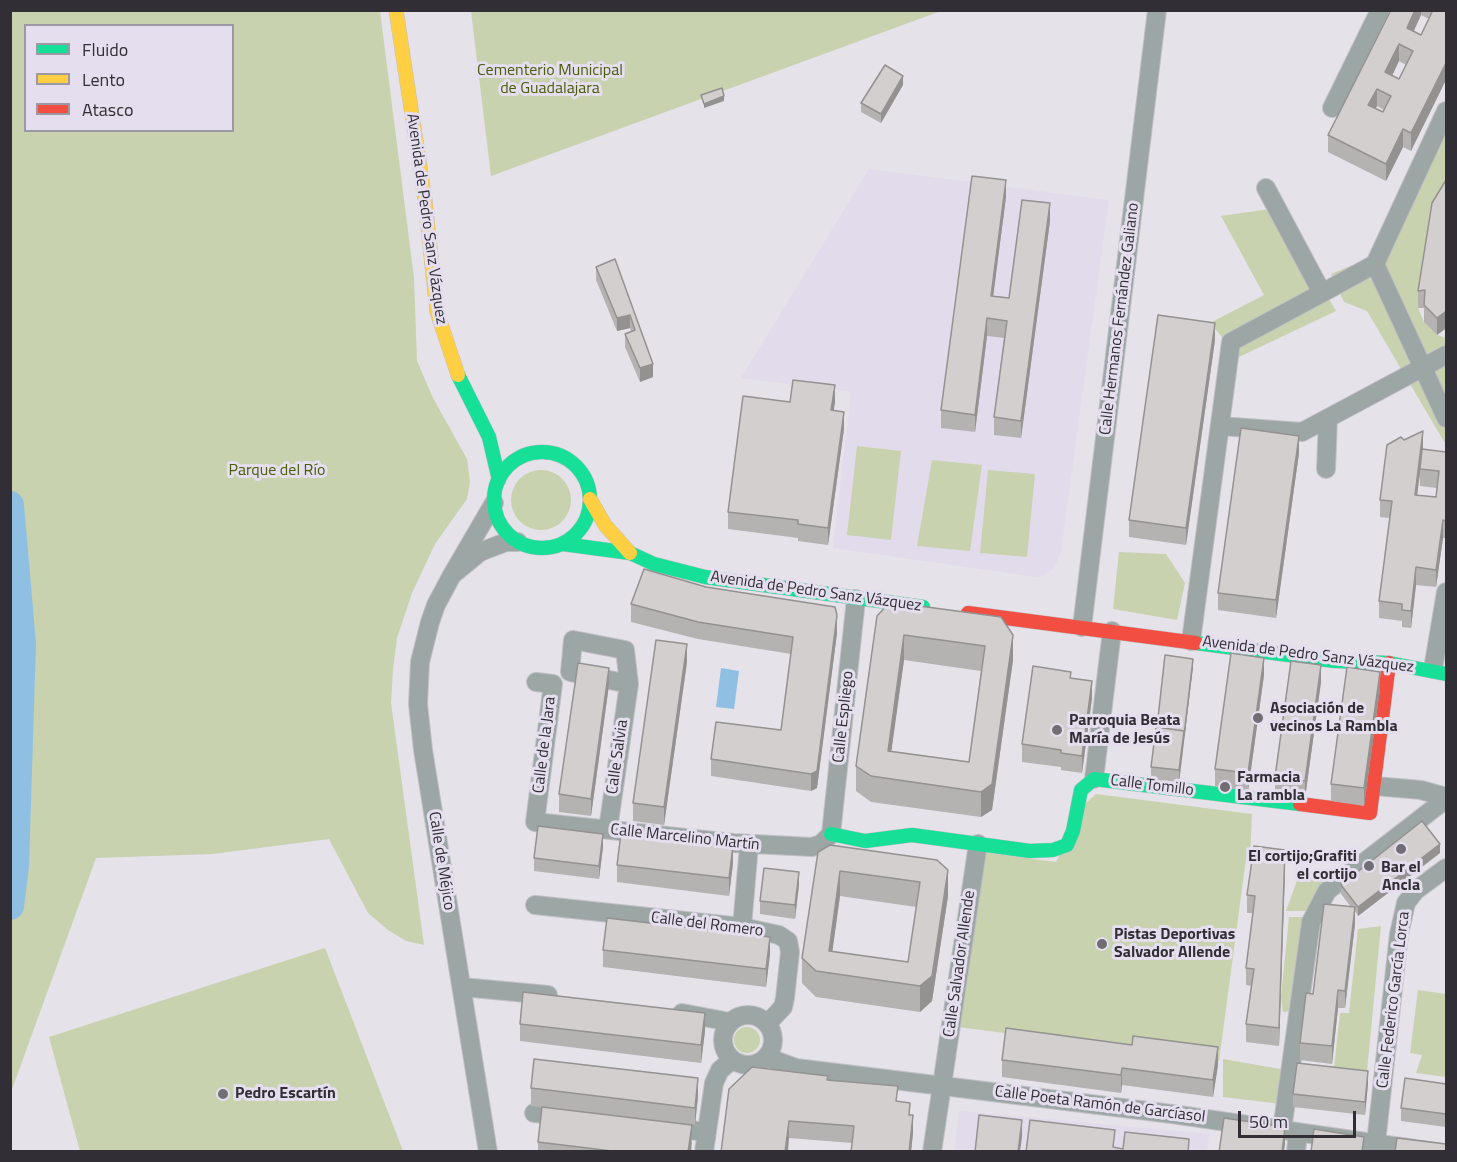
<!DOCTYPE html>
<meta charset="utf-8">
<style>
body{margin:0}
#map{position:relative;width:1457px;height:1162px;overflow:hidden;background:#e5e2ea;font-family:"Titillium Web",sans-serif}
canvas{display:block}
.frame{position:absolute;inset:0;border:12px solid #312f35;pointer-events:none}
.legend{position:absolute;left:24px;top:24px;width:210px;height:108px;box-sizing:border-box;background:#e4deee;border:2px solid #9c98a4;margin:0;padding:8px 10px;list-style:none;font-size:18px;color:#312f35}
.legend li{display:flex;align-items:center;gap:12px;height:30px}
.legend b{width:30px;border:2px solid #9c98a4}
.scale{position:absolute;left:1238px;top:1111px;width:118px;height:27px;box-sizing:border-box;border:3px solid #312f35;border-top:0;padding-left:8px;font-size:18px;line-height:21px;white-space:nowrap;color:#312f35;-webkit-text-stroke:4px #e4deee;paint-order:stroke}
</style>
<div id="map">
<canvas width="1457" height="1162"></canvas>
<div class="frame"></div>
<ul class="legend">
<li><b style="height:8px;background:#16e098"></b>Fluido</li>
<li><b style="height:8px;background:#ffcf43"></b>Lento</li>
<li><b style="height:8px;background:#f24e42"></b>Atasco</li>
</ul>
<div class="scale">50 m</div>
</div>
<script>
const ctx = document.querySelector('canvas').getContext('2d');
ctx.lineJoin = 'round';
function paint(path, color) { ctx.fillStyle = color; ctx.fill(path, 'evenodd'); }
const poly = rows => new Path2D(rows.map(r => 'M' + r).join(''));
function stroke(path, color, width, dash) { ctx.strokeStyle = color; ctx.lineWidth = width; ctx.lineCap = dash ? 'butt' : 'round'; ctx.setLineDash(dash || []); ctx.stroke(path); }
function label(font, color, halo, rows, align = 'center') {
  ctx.font = font + ' "Titillium Web",sans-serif'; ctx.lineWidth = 6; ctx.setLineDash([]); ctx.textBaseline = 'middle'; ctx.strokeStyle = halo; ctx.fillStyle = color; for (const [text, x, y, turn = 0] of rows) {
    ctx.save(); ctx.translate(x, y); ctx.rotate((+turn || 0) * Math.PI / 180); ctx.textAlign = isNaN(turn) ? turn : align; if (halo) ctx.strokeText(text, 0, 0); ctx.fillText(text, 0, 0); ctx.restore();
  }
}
paint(poly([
 [869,169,1109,200,1061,552,1054,568,1044,575,1036,577,833,548,851,392,741,378],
 [959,1111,1209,1134,1207,1151,954,1152]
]), '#e2dbec');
paint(poly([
 [11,10,380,11,414,278,417,361,433,398,467,459,470,482,467,499,435,544,412,593,397,638,393,669,391,703,424,945,406,941,388,930,368,913,329,839,213,854,96,858,11,1092],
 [26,26,232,26,232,130,26,130],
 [471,11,941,11,491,176],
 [1446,102,1446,197,1418,308,1424,322,1437,335,1446,338,1446,445,1367,311,1344,302,1331,274,1372,257],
 [1277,208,1336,311,1239,357,1210,323,1264,295,1221,216],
 [857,446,901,451,891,540,847,535],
 [932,460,982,465,970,551,917,546],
 [988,470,1035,474,1027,557,980,553],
 '511 500a30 30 0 1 1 60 0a30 30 0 1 1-60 0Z',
 [1119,552,1166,554,1185,583,1177,620,1113,609],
 [1096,794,1252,814,1250,859,1246,859,1219,1061,958,1027,981,852,1056,862,1085,804],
 [1298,878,1332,879,1317,911,1286,911],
 [1289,917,1310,917,1295,1011,1283,1012,1281,997],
 [1381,926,1367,1071,1334,1068,1340,1013,1349,1013,1358,929],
 [325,948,403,1151,80,1151,49,1037],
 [1418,990,1446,994,1446,1077,1416,1073,1422,1055,1410,1053],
 '734 1040a13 13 0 1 1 26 0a13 13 0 1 1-26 0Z',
 [1223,1059,1286,1070,1281,1104,1223,1097]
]), '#c8d2af');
paint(poly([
 [721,668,739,671,734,709,716,707]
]), '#8fc0e4');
stroke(poly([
 [10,505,22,644,15,866,10,906]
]), '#8fc0e4', 28);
const street = poly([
 [1332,108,1380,10],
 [1266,188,1322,293,1375,264,1446,418],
 [1375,264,1446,111],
 [1220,426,1302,432,1446,355],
 [1326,469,1328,418],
 [494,503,452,575,480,552,506,542,518,542],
 [452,575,436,605,430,622,420,662,418,704,423,750,488,1152],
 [1082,627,1157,10],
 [1191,641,1231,342,1322,293],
 [1433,669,1446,592],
 [536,682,553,684,535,822,733,843,812,847,821,844,831,834,856,599],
 [1094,779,1112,631],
 [1375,786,1421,790,1446,797],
 [608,829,629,684,570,672,573,640,625,650,629,684],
 [535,905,742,927,779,935,788,941,790,952,785,998,783,1007,767,1024],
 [742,927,749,845],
 [462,987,548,995],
 [682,1013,730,1022],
 '723 1040a25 25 0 1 1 50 0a25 25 0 1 1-50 0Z',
 [766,1057,796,1068,1172,1114,1435,1152],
 [534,1113,565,1116],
 [670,1128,707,1132],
 [1282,1130,1311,922,1327,891,1446,799],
 [704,1152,714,1083,720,1070,732,1060],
 [932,1152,978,844],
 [1296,1152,1298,1132],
 [1375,1152,1399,934,1406,903,1415,891,1446,868]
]);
const fast = poly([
 [458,375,489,437,499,480],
 '494 500a48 48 0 1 1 96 0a48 48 0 1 1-96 0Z',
 [563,544,630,553,654,564,705,577,923,607],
 [1196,643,1335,661,1389,663,1446,674],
 [831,834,865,841,912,835,1030,851,1053,850,1067,845,1073,831,1081,790,1094,779,1300,804]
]);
const slow = poly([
 [396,10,425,200,437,312,458,375],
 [590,499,605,525,630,553]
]);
const jam = poly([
 [968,613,1196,643],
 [1300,804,1370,813,1389,663]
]);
stroke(street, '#c1bfc5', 20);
stroke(fast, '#c1bfc5', 15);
stroke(slow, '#c1bfc5', 15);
stroke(jam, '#c1bfc5', 15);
stroke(street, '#9ca7a5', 18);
stroke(fast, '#16e098', 14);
stroke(slow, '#ffcf43', 14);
stroke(jam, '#f24e42', 14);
paint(poly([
 [1391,10,1446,10,1411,151,1403,147,1386,181,1328,152,1328,135],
 [1421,15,1429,19,1421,35,1414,31],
 [1399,61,1406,65,1399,79,1392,76],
 [1377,106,1384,110,1383,112,1375,109],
 [903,85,881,123,861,112,861,103],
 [1446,180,1446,331,1445,329,1437,335,1424,322,1424,308,1418,308,1418,291],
 [1006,197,993,296,1009,298,1050,221,1021,438,994,435,994,417,1004,338,987,336,975,432,941,428,941,410],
 [615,259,653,377,640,382,625,347,625,334,631,331,630,328,617,331,596,280,596,267],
 [1215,340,1186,545,1129,537,1129,520],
 [790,402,835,402,833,411,844,429,828,545,798,541,798,538,728,529,728,512],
 [1404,440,1423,449,1446,452,1446,538,1443,538,1436,587,1416,585,1411,628,1402,627,1402,621,1379,618,1379,601,1390,518,1380,517,1380,500],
 [1420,474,1420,486,1437,488,1436,497,1417,495],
 [1299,453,1276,618,1218,610,1218,593],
 [631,604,837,633,817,788,811,791,711,776,711,759,781,730,791,654,698,639,631,622],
 [877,616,1001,617,1013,660,992,810,981,817,871,802,856,791,856,766],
 [904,660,981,671,969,762,891,751],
 [687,662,664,825,633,821,633,803],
 [1193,667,1179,783,1151,780,1151,767],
 [1264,675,1248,791,1215,786,1215,769],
 [1071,678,1092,698,1082,773,1061,770,1061,767,1022,762,1022,744],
 [1321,682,1305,798,1275,794,1275,777],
 [609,685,591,816,559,812,559,794],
 [1380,689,1364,806,1331,801,1331,784],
 [603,847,599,879,534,871,534,858],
 [818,852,937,860,948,896,932,1001,920,1012,816,997,802,983,802,958],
 [840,896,916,907,908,962,832,951],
 [1440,853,1358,916,1355,911,1355,924,1345,1008,1338,1008,1332,1064,1300,1060,1300,1043,1313,994,1351,907,1341,894,1341,885],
 [733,863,729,896,617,882,617,865],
 [1285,868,1279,1046,1246,1042,1246,1024,1251,986,1246,985,1246,968,1253,913,1247,913,1247,895],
 [799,885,795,919,760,914,760,901],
 [603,950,770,954,766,987,603,967],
 [520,1024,705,1031,701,1063,520,1041],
 [1002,1060,1218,1065,1213,1097,1122,1085,1121,1093,1002,1077],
 [828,1080,898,1101,910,1115,913,1133,911,1152,851,1152,852,1143,789,1138,721,1152],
 [1368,1084,1365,1115,1293,1107,1293,1094],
 [1446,1084,1446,1127,1401,1121,1401,1108],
 [531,1088,698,1096,695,1125,531,1106],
 [538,1142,692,1142,691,1152,538,1152]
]), '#b5b2b2');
paint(poly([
 [1415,10,1421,10,1421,15,1407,45,1407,28],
 [1399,44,1399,61,1385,90,1385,72],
 [1446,63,1446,80,1411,151,1411,133],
 [903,76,903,85,881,123,881,114],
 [1377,89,1377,106,1368,123,1368,105],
 [724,96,724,101,704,108,704,104],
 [1403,129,1403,147,1386,181,1386,164],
 [1006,180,1006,197,991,313,991,296],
 [1050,203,1050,221,1021,438,1021,421],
 [1445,312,1445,329,1437,335,1437,318],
 [630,315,630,328,617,331,617,318],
 [987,318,987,336,975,432,975,415],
 [1215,323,1215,340,1186,545,1186,528],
 [653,364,653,377,640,382,640,368],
 [835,385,835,402,831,428,831,410],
 [844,412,844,429,828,545,828,528],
 [1423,431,1423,448,1415,512,1415,495],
 [1299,436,1299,453,1276,618,1276,600],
 [1443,520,1443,538,1436,587,1436,570],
 [1416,567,1416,585,1411,628,1411,611],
 [837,615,837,633,817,788,811,791,811,774],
 [904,635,904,660,888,776,888,751],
 [1013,635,1013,660,992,810,981,817,981,792],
 [687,644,687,662,664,825,664,807],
 [1264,658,1264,675,1248,791,1248,773],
 [1193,659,1193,667,1179,783,1179,770],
 [1321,665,1321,682,1305,798,1305,781],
 [609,668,609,685,591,816,591,799],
 [1380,672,1380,689,1364,806,1364,788],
 [1092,681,1092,698,1082,773,1082,756],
 [603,834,603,847,599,879,599,866],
 [1440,844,1440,853,1358,916,1358,907],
 [733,846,733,863,729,896,729,878],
 [1285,850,1285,868,1279,1046,1279,1028],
 [948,870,948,896,932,1001,920,1012,920,986],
 [840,871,840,896,829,976,829,951],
 [799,872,799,885,795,919,795,905],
 [1355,907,1355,924,1345,1008,1345,991],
 [770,937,770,954,766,987,766,969],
 [1338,990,1338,1008,1332,1064,1332,1046],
 [705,1013,705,1031,701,1063,701,1045],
 [1218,1047,1218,1065,1213,1097,1213,1080],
 [1122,1068,1122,1085,1121,1093,1121,1075],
 [1368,1071,1368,1084,1365,1115,1365,1102],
 [698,1078,698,1096,695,1125,695,1108],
 [913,1115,913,1133,911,1152,909,1152],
 [1022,1120,1022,1137,1020,1152,1018,1152],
 [789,1121,789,1138,788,1152,785,1152],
 [692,1125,691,1152,688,1152],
 [1285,1127,1285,1144,1284,1152,1282,1152]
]), '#949191');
const building = poly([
 [1391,10,1415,10,1407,28,1421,35,1433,10,1446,10,1446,63,1411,133,1403,129,1386,164,1328,135,1391,10],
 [1399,44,1413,51,1399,79,1385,72,1399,44],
 [1377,89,1391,96,1383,112,1368,105,1377,89],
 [885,65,903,76,881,114,861,103,885,65],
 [722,88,724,96,704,104,701,95,722,88],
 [972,176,1006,180,991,296,1009,298,1022,200,1050,203,1021,421,994,417,1007,321,987,318,975,415,941,410,972,176],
 [1446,180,1446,314,1445,312,1437,318,1424,305,1425,290,1418,291,1432,203,1446,180],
 [615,259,653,364,640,368,625,334,635,330,630,315,617,318,596,267,615,259],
 [1158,315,1215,323,1186,528,1129,520,1158,315],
 [793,380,835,385,831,410,844,412,828,528,798,524,798,520,728,512,743,396,790,402,793,380],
 [1241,428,1299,436,1276,600,1218,593,1241,428],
 [1423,431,1415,495,1436,497,1439,471,1420,469,1422,449,1446,452,1446,521,1443,520,1436,570,1416,567,1411,611,1402,610,1402,604,1379,601,1392,501,1380,500,1387,445,1401,437,1404,440,1423,431],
 [644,569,706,587,835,607,837,615,817,771,811,774,711,759,716,722,781,730,793,637,698,622,631,604,644,569],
 [890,602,1001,617,1013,635,992,784,981,792,871,776,856,766,877,616,890,602],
 [904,635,985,646,969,762,888,751,904,635],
 [656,640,687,644,664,807,633,803,656,640],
 [1231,653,1264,658,1248,773,1215,769,1231,653],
 [1165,655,1193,659,1184,735,1184,731,1157,727,1165,655],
 [1291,661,1321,665,1305,781,1275,777,1291,661],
 [578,663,609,668,591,799,559,794,578,663],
 [1033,666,1071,672,1070,678,1092,681,1082,756,1061,753,1061,750,1022,744,1033,666],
 [1347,667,1380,672,1364,788,1331,784,1347,667],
 [1156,727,1184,731,1179,770,1151,767,1156,727],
 [1422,821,1440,844,1358,907,1341,885,1422,821],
 [538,826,603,834,599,866,534,858,538,826],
 [621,833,733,846,729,878,617,865,621,833],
 [830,845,937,860,948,870,932,976,920,986,816,971,802,958,818,852,830,845],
 [840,871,920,882,908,962,829,951,840,871],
 [1254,846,1285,850,1279,1028,1246,1024,1254,969,1246,968,1255,896,1247,895,1254,846],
 [764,868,799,872,795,905,760,901,764,868],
 [1324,904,1355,907,1345,991,1338,990,1332,1046,1300,1043,1306,993,1313,994,1324,904],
 [607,918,770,937,766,969,603,950,607,918],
 [523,992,705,1013,701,1045,520,1024,523,992],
 [1006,1028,1132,1045,1133,1036,1218,1047,1213,1080,1122,1068,1121,1075,1002,1060,1006,1028],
 [534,1059,698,1078,695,1108,531,1088,534,1059],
 [1297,1063,1368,1071,1365,1102,1293,1094,1297,1063],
 [752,1067,828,1076,827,1080,898,1086,896,1101,910,1103,909,1115,913,1115,909,1152,851,1152,854,1126,789,1121,785,1152,721,1152,729,1089,752,1067],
 [1405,1078,1446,1084,1446,1114,1401,1108,1405,1078],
 [542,1107,692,1125,688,1152,620,1152,538,1142,542,1107],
 [979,1115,1022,1120,1018,1152,975,1152,979,1115],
 [1224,1118,1285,1127,1282,1152,1219,1152,1224,1118],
 [1030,1120,1115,1130,1113,1147,1123,1149,1125,1132,1189,1139,1188,1152,1026,1152,1030,1120],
 [1314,1129,1364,1137,1362,1152,1311,1152,1314,1129],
 [1397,1138,1446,1144,1446,1152,1395,1152,1397,1138]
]);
paint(building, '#d3cfcf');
stroke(building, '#949191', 1.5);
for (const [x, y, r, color] of [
 [1258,718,6,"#706e74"],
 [1057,730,6,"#706e74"],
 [1225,787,6,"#706e74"],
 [1401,849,6,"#706e74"],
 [1369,866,6,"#706e74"],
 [1102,944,6,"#706e74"],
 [223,1094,6,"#706e74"]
]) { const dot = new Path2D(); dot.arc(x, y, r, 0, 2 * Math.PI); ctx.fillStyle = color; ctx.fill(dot); stroke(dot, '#e4deee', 2); }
label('16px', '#4c5d09', '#e4deee', [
 ["Cementerio Municipal",550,71],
 ["de Guadalajara",550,89],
 ["Parque del Río",277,471]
]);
label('16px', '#312f35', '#e4deee', [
 ["Avenida de Pedro Sanz Vázquez",426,219,82],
 ["Calle Hermanos Fernández Galiano",1120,319,-83],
 ["Avenida de Pedro Sanz Vázquez",816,592,8],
 ["Avenida de Pedro Sanz Vázquez",1308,655,7],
 ["Calle Espliego",844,717,-84],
 ["Calle de la Jara",545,745,-83],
 ["Calle Salvia",618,757,-82],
 ["Calle Tomillo",1152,786,7],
 ["Calle Marcelino Martín",685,838,6],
 ["Calle de Méjico",441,861,81],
 ["Calle del Romero",707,925,7],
 ["Calle Salvador Allende",960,964,-82],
 ["Calle Federico García Lorca",1394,1000,-83],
 ["Calle Poeta Ramón de Garcíasol",1100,1105,7]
]);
label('bold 16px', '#312f35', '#e4deee', [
 ["Asociación de",1270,709],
 ["vecinos La Rambla",1270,727],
 ["Parroquia Beata",1069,721],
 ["María de Jesús",1069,739],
 ["Farmacia",1237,778],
 ["La rambla",1237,796],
 ["El cortijo;Grafiti",1357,857,"right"],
 ["el cortijo",1357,875,"right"],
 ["Bar el",1401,868,"center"],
 ["Ancla",1401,886,"center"],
 ["Pistas Deportivas",1114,935],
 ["Salvador Allende",1114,953],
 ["Pedro Escartín",235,1094]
], 'left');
</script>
